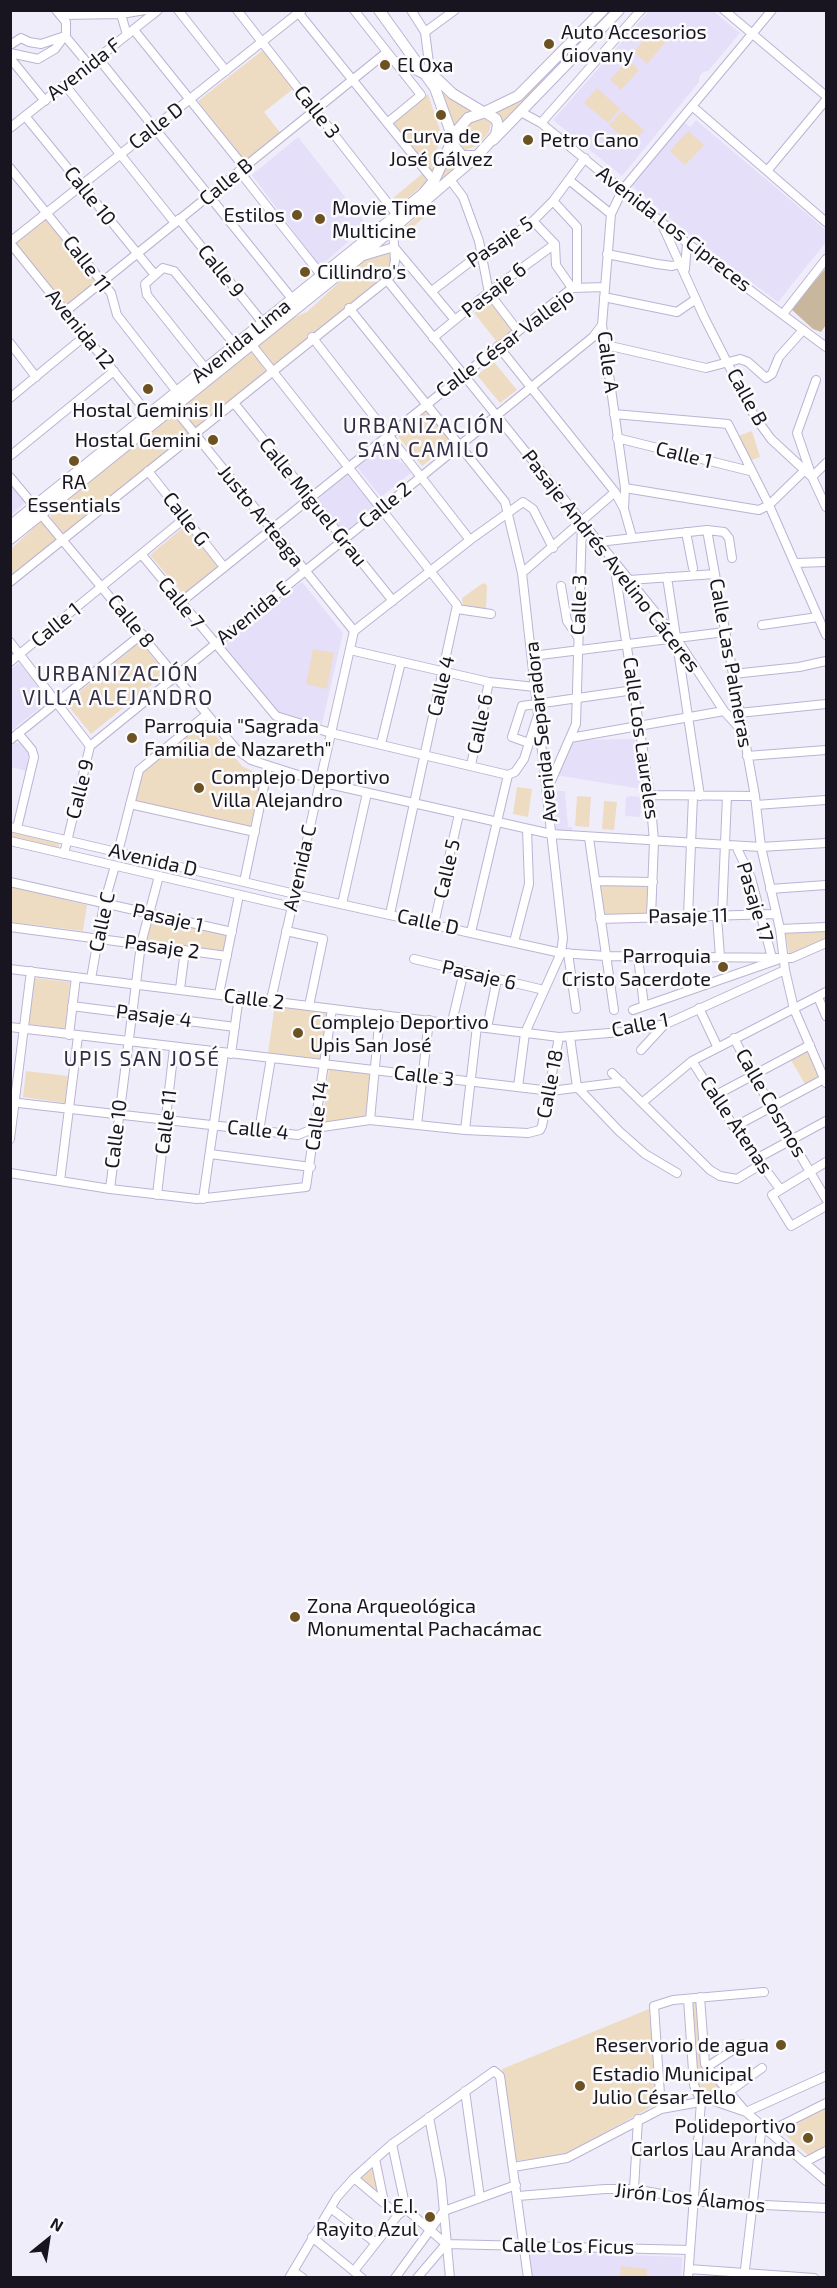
<!DOCTYPE html>
<meta charset="utf-8">
<style>
body{margin:0}
#map{position:relative;width:837px;height:2288px;overflow:hidden;background:#f0edfb;font-family:"Exo 2",sans-serif}
canvas{display:block}
.frame{position:absolute;inset:0;border:12px solid #181521;pointer-events:none}
.north{position:absolute;left:18px;top:2210px;width:60px;height:60px;-webkit-text-stroke:4px #fcfcfc;paint-order:stroke;rotate:30deg;font-size:16px;font-weight:700;line-height:24px;text-align:center;color:#181521}
.north::after{content:'';display:block;margin:auto;width:21px;height:27px;background:#181521;clip-path:polygon(50% 0,100% 100%,50% 72%,0 100%)}
</style>
<div id="map">
<canvas width="837" height="2288"></canvas>
<div class="frame"></div>
<div class="north">N</div>
</div>
<script>
const ctx = document.querySelector('canvas').getContext('2d');
ctx.lineJoin = 'round';
function paint(path, color) { ctx.fillStyle = color; ctx.fill(path, 'evenodd'); }
const poly = rows => new Path2D(rows.map(r => 'M' + r).join(''));
function stroke(path, color, width, dash) { ctx.strokeStyle = color; ctx.lineWidth = width; ctx.lineCap = dash ? 'butt' : 'round'; ctx.setLineDash(dash || []); ctx.stroke(path); }
function label(font, color, halo, rows, align = 'center') {
  ctx.font = font + ' "Exo 2",sans-serif'; ctx.lineWidth = 5; ctx.setLineDash([]); ctx.textBaseline = 'middle'; ctx.strokeStyle = halo; ctx.fillStyle = color; for (const [text, x, y, turn = 0] of rows) {
    ctx.save(); ctx.translate(x, y); ctx.rotate((+turn || 0) * Math.PI / 180); ctx.textAlign = isNaN(turn) ? turn : align; if (halo) ctx.strokeText(text, 0, 0); ctx.fillText(text, 0, 0); ctx.restore();
  }
}
paint(poly([
 [649,11,713,11,740,33,708,71,703,72,699,77,699,82,622,176,553,120],
 [696,120,826,230,826,242,778,302,699,243,632,186,684,122,690,127],
 [298,137,367,225,322,265,318,264,252,175],
 [388,444,400,459,399,463,402,462,411,473,381,497,357,467],
 [349,474,376,507,344,532,318,499],
 [11,484,25,502,11,515,10,515],
 [300,583,303,583,343,633,322,724,281,715,274,710,252,683,250,676,240,669,222,648,226,641,230,642,237,637,241,630],
 [19,663,49,700,11,731,11,669],
 [636,739,641,789,556,775,571,740],
 [15,743,20,743,29,754,26,771,11,767,11,747],
 [554,791,565,791,568,827,572,827,572,832,556,831],
 [630,796,642,797,640,817,625,816,626,797],
 [529,2251,682,2257,681,2277,531,2277]
]), '#e5dff9');
paint(poly([
 [654,28,668,39,647,64,634,52],
 [263,50,293,89,264,112,282,135,247,163,198,101],
 [628,60,639,70,621,90,610,80],
 [541,77,544,80,502,126,494,113],
 [433,79,471,110,454,126],
 [597,88,620,109,608,123,584,103],
 [428,94,440,130,434,171,431,170,391,123],
 [622,111,644,130,631,145,609,125],
 [482,117,491,123,489,132,477,146,463,151,458,144,460,135,472,121],
 [688,131,704,145,685,165,670,151],
 [451,153,465,161,422,199],
 [422,174,428,181,399,205,393,198],
 [433,203,436,207,400,238,397,234],
 [47,218,97,281,66,306,16,243],
 [386,252,391,254,393,260,387,276,276,366,272,365,258,350,259,345,293,318,307,312,362,261],
 [489,301,512,330,497,342,474,313],
 [250,352,254,352,266,372,197,427,194,427,180,411,181,407],
 [494,362,517,390,500,403,477,375],
 [428,410,453,441,422,466,397,435],
 [172,416,176,417,188,432,188,435,66,533,62,532,51,518,50,513],
 [752,431,760,457,746,462,738,436],
 [42,520,46,521,57,541,11,578,11,549],
 [186,525,220,565,184,595,150,555],
 [483,583,487,585,486,610,463,606,462,598],
 [140,642,166,673,91,734,66,703],
 [313,649,334,653,327,689,306,684],
 [199,726,204,730,210,729,243,767,263,775,250,827,135,801,141,772],
 [517,787,532,789,528,817,513,814],
 [577,796,591,797,589,827,575,826],
 [604,801,617,802,614,830,602,829],
 [11,829,60,841,58,849,11,837],
 [11,886,87,905,83,931,11,922],
 [599,886,649,886,647,913,603,915],
 [151,918,229,934,224,953,146,943],
 [826,930,826,938,793,955,789,953,785,932],
 [34,978,70,982,65,1029,29,1024],
 [275,1004,329,1012,322,1061,268,1053],
 [808,1051,822,1075,805,1084,791,1060],
 [329,1069,372,1074,366,1116,322,1123],
 [26,1071,68,1076,65,1103,23,1097],
 [697,2000,704,2064,739,2105,699,2091,690,2001],
 [649,2009,658,2103,565,2155,516,2161,512,2158,502,2069],
 [825,2107,826,2148,809,2156,779,2129],
 [372,2164,381,2196,358,2180],
 [621,2266,647,2269,647,2277,620,2277]
]), '#eddcc2');
paint(poly([
 [826,268,826,325,821,332,813,329,791,309]
]), '#c8b79c');
const minor = poly([
 [178,10,226,71],
 [237,10,397,215],
 [354,10,421,95,387,123],
 [411,10,425,32,430,71],
 [724,10,826,96],
 [297,11,434,181],
 [121,14,127,35],
 [61,15,121,14,145,10],
 [134,30,244,167],
 [425,32,455,10],
 [10,45,21,38,29,42,41,44,65,36,89,65],
 [10,53,38,59,55,49,66,34,66,22,56,10],
 [10,58,45,101],
 [98,58,293,300],
 [396,61,425,75],
 [65,85,175,223],
 [692,106,826,222],
 [521,112,541,123,687,243,826,347],
 [25,116,155,275],
 [541,123,641,10],
 [10,128,158,10],
 [10,168,111,293,117,315,177,392],
 [239,171,322,276],
 [767,171,826,100],
 [569,180,611,214],
 [451,181,463,197,479,241,489,293,518,331],
 [553,201,577,227,577,287],
 [179,219,263,323],
 [660,220,704,317,755,417,771,439,812,477,826,507],
 [533,221,555,244,556,265,572,288],
 [10,242,302,10],
 [10,243,149,415],
 [394,247,455,320],
 [607,254,657,264,672,266,683,263],
 [360,257,394,247],
 [685,269,687,243],
 [387,280,676,638,724,711,743,732],
 [432,291,480,254,493,249,533,221,553,201,585,158],
 [604,297,677,312,696,299],
 [349,308,505,502,522,573,563,938,561,953,525,1033,518,1087],
 [66,311,387,52],
 [783,314,826,259],
 [312,337,470,540],
 [433,338,489,292,555,244],
 [10,343,36,377],
 [252,345,457,605,390,914],
 [606,345,706,368,740,359,748,362,766,378,772,374,779,357,803,330],
 [498,346,615,492,623,507],
 [206,369,147,295,145,284,163,268,174,271,235,345],
 [816,380,797,433,812,477,826,463],
 [10,398,85,336],
 [170,403,354,631],
 [234,403,393,601],
 [614,414,728,424,769,505,826,635],
 [617,438,750,471],
 [10,456,114,371],
 [148,471,224,567],
 [10,477,236,749,251,760,320,782,551,834,761,847,826,843],
 [625,488,759,510,769,505,805,470],
 [686,532,693,568],
 [632,537,624,509,625,488,602,325,611,214,623,189,772,10],
 [598,542,707,530,724,532,729,538,732,558],
 [142,555,276,716,331,733,508,775],
 [796,563,826,562],
 [614,564,650,795,654,841,651,917],
 [522,573,615,492],
 [667,577,700,796],
 [629,580,715,574],
 [10,582,387,280,392,274,395,261,393,230],
 [561,586,567,621,578,637],
 [181,602,572,288,605,287],
 [457,609,491,614],
 [762,625,818,617],
 [354,631,470,540,523,502,533,509,553,548],
 [10,642,90,746,64,854],
 [350,650,489,682,535,687],
 [532,656,725,632],
 [10,662,185,518],
 [733,674,799,667,826,661],
 [739,713,826,704],
 [570,738,724,711],
 [10,740,142,634],
 [529,743,512,737,522,706,634,690],
 [381,744,401,662],
 [90,746,593,337,602,325],
 [747,756,826,750],
 [471,765,489,682],
 [508,775,515,772,524,759,537,718],
 [548,788,576,724,582,522],
 [650,795,755,796],
 [130,804,255,832],
 [756,805,826,800],
 [10,827,295,894,561,953,605,956,792,958,826,943],
 [17,828,34,757,32,750,18,733],
 [589,838,614,1010],
 [10,841,292,907],
 [736,846,751,878,772,958],
 [118,852,139,770,207,714],
 [595,881,653,882],
 [10,882,232,932],
 [244,882,268,767],
 [770,889,826,885],
 [342,904,367,793],
 [722,915,727,796],
 [688,916,693,796],
 [717,916,720,957],
 [600,919,776,914],
 [434,924,459,814],
 [10,927,227,956],
 [780,929,826,927],
 [286,931,323,939,309,1006],
 [471,932,508,775],
 [514,942,529,884,527,829],
 [568,953,576,1009],
 [638,957,644,1006],
 [414,959,544,990],
 [10,969,559,1037,622,1032,666,1024,785,970,780,929,761,847,755,796,707,530],
 [785,970,794,1009,826,1083],
 [91,979,104,904,115,866],
 [180,989,185,950],
 [219,994,239,895],
 [818,997,826,1016],
 [271,1000,354,631],
 [72,1006,235,1027],
 [699,1008,717,1046],
 [633,1010,777,960],
 [452,1022,464,971],
 [10,1027,551,1091,622,1082],
 [487,1028,497,979],
 [69,1035,76,977],
 [570,1037,577,1087,619,1131,645,1154,677,1173],
 [734,1038,753,1075,826,1199],
 [641,1050,665,1024],
 [231,1054,239,996],
 [692,1061,734,1127,780,1189],
 [612,1073,710,1170,720,1176,737,1179,760,1165],
 [716,1095,810,1045],
 [10,1102,298,1135,315,1128,370,1120,465,1130,528,1133,540,1130,542,1126,559,1037],
 [643,1102,692,1061,826,992],
 [370,1120,380,1014],
 [417,1125,429,1020],
 [734,1127,824,1079],
 [465,1130,477,1026],
 [259,1131,271,1058],
 [10,1139,31,971],
 [210,1154,311,1167],
 [756,1159,826,1121],
 [826,1162,772,1195,791,1226,826,1206],
 [10,1173,110,1189,197,1199,306,1187,332,1009],
 [60,1181,78,1036],
 [110,1189,141,944,159,876],
 [157,1195,174,1048],
 [203,1199,224,1053],
 [700,1997,705,2064,746,2112,826,2076],
 [688,1999,694,2085,701,2102,688,2278],
 [707,2067,742,2044],
 [465,2091,480,2198],
 [730,2091,762,2068],
 [661,2109,654,2006,673,2000,764,1992],
 [429,2117,441,2180,450,2278],
 [770,2131,826,2103],
 [392,2144,406,2209,446,2244],
 [375,2159,384,2202],
 [805,2162,826,2151],
 [513,2167,567,2158,661,2109,711,2100,746,2112,826,2181],
 [354,2178,398,2215],
 [634,2189,638,2119],
 [518,2196,605,2189,634,2189,704,2202,826,2208],
 [332,2209,376,2243],
 [312,2237,362,2278],
 [446,2244,690,2250],
 [689,2269,814,2278],
 [293,2271,303,2278],
 [354,2271,398,2215,406,2209],
 [289,2278,337,2197,354,2178,392,2144,494,2071,500,2076,528,2278],
 [395,2278,444,2211,516,2185],
 [417,2278,446,2244],
 [744,2278,762,2124]
]);
const major = poly([
 [379,10,435,88,453,138],
 [433,75,453,94,483,112],
 [485,112,518,96,603,10],
 [485,112,496,119,498,125,496,135,477,156,462,156,453,145,455,133,468,118,485,112],
 [493,140,619,10],
 [10,526,423,194,434,181,452,141],
 [10,539,360,257,477,156]
]);
stroke(minor, '#bbb3d4', 10);
stroke(major, '#bbb3d4', 12);
stroke(minor, '#fff', 8);
stroke(major, '#fff', 10);
for (const [x, y, r, color] of [
 [549,44,6,"#6c5123"],
 [385,65,6,"#6c5123"],
 [441,115,6,"#6c5123"],
 [528,140,6,"#6c5123"],
 [297,215,6,"#6c5123"],
 [320,219,6,"#6c5123"],
 [305,272,6,"#6c5123"],
 [148,389,6,"#6c5123"],
 [213,440,6,"#6c5123"],
 [74,461,6,"#6c5123"],
 [132,738,6,"#6c5123"],
 [199,788,6,"#6c5123"],
 [723,967,6,"#6c5123"],
 [298,1033,6,"#6c5123"],
 [295,1617,6,"#6c5123"],
 [781,2045,6,"#6c5123"],
 [580,2086,6,"#6c5123"],
 [808,2138,6,"#6c5123"],
 [430,2217,6,"#6c5123"]
]) { const dot = new Path2D(); dot.arc(x, y, r, 0, 2 * Math.PI); ctx.fillStyle = color; ctx.fill(dot); stroke(dot, '#fcfcfc', 2); }
label('20px', '#181521', '#fcfcfc', [
 ["Auto Accesorios",561,32],
 ["Giovany",561,55],
 ["El Oxa",397,65],
 ["Curva de",441,136,"center"],
 ["José Gálvez",441,159,"center"],
 ["Petro Cano",540,140],
 ["Movie Time",332,208],
 ["Multicine",332,231],
 ["Estilos",285,215,"right"],
 ["Cillindro's",317,272],
 ["Hostal Geminis II",148,410,"center"],
 ["Hostal Gemini",201,440,"right"],
 ["RA",74,482,"center"],
 ["Essentials",74,505,"center"],
 ["Parroquia \"Sagrada",144,726],
 ["Familia de Nazareth\"",144,749],
 ["Complejo Deportivo",211,777],
 ["Villa Alejandro",211,800],
 ["Parroquia",711,956,"right"],
 ["Cristo Sacerdote",711,979,"right"],
 ["Complejo Deportivo",310,1022],
 ["Upis San José",310,1045],
 ["Zona Arqueológica",307,1606],
 ["Monumental Pachacámac",307,1629],
 ["Reservorio de agua",769,2045,"right"],
 ["Estadio Municipal",592,2074],
 ["Julio César Tello",592,2097],
 ["Polideportivo",796,2126,"right"],
 ["Carlos Lau Aranda",796,2149,"right"],
 ["I.E.I.",418,2206,"right"],
 ["Rayito Azul",418,2229,"right"]
], 'left');
label('20px', '#181521', '#fcfcfc', [
 ["Avenida F",84,69,-38],
 ["Calle 3",317,112,52],
 ["Calle D",156,126,-38],
 ["Calle B",226,182,-39],
 ["Calle 10",90,196,51],
 ["Avenida Los Cipreces",674,229,38],
 ["Pasaje 5",500,242,-34],
 ["Calle 11",87,264,53],
 ["Calle 9",221,271,51],
 ["Pasaje 6",494,290,-38],
 ["Avenida 12",80,329,51],
 ["Avenida Lima",241,341,-39],
 ["Calle César Vallejo",505,343,-37],
 ["Calle A",608,362,83],
 ["Calle B",747,397,61],
 ["Calle 1",684,455,14],
 ["Calle Miguel Grau",313,502,51],
 ["Calle 2",385,505,-39],
 ["Justo Arteaga",261,516,51],
 ["Calle G",186,519,52],
 ["Pasaje Andrés Avelino Cáceres",611,561,52],
 ["Calle 7",181,603,51],
 ["Calle 3",579,605,-88],
 ["Avenida E",253,613,-39],
 ["Calle 8",131,621,51],
 ["Calle 1",56,625,-39],
 ["Calle Las Palmeras",731,663,80],
 ["Calle 4",441,686,-77],
 ["Calle 6",480,724,-78],
 ["Avenida Separadora",541,732,-96],
 ["Calle Los Laureles",641,738,82],
 ["Calle 9",80,789,-76],
 ["Avenida D",153,860,13],
 ["Avenida C",300,868,-77],
 ["Calle 5",447,869,-77],
 ["Pasaje 17",755,902,73],
 ["Pasaje 11",688,916,-1],
 ["Pasaje 1",168,918,13],
 ["Calle C",102,922,-78],
 ["Calle D",428,922,12],
 ["Pasaje 2",162,947,8],
 ["Pasaje 6",479,975,13],
 ["Calle 2",254,999,7],
 ["Pasaje 4",154,1016,7],
 ["Calle 1",640,1025,-11],
 ["Calle 3",424,1076,7],
 ["Calle 18",550,1084,-79],
 ["Calle Cosmos",771,1103,60],
 ["Calle 14",317,1116,-82],
 ["Calle 11",166,1122,-83],
 ["Calle Atenas",736,1125,56],
 ["Calle 4",258,1130,6],
 ["Calle 10",116,1134,-83],
 ["Jirón Los Álamos",690,2198,6],
 ["Calle Los Ficus",568,2246,1]
]);
ctx.letterSpacing = '1.5px';
label('21px', '#332c46', '#fcfcfc', [
 ["URBANIZACIÓN",424,426],
 ["SAN CAMILO",424,450],
 ["URBANIZACIÓN",118,674],
 ["VILLA ALEJANDRO",118,698],
 ["UPIS SAN JOSÉ",142,1059]
]);
ctx.letterSpacing = '0px';
</script>
